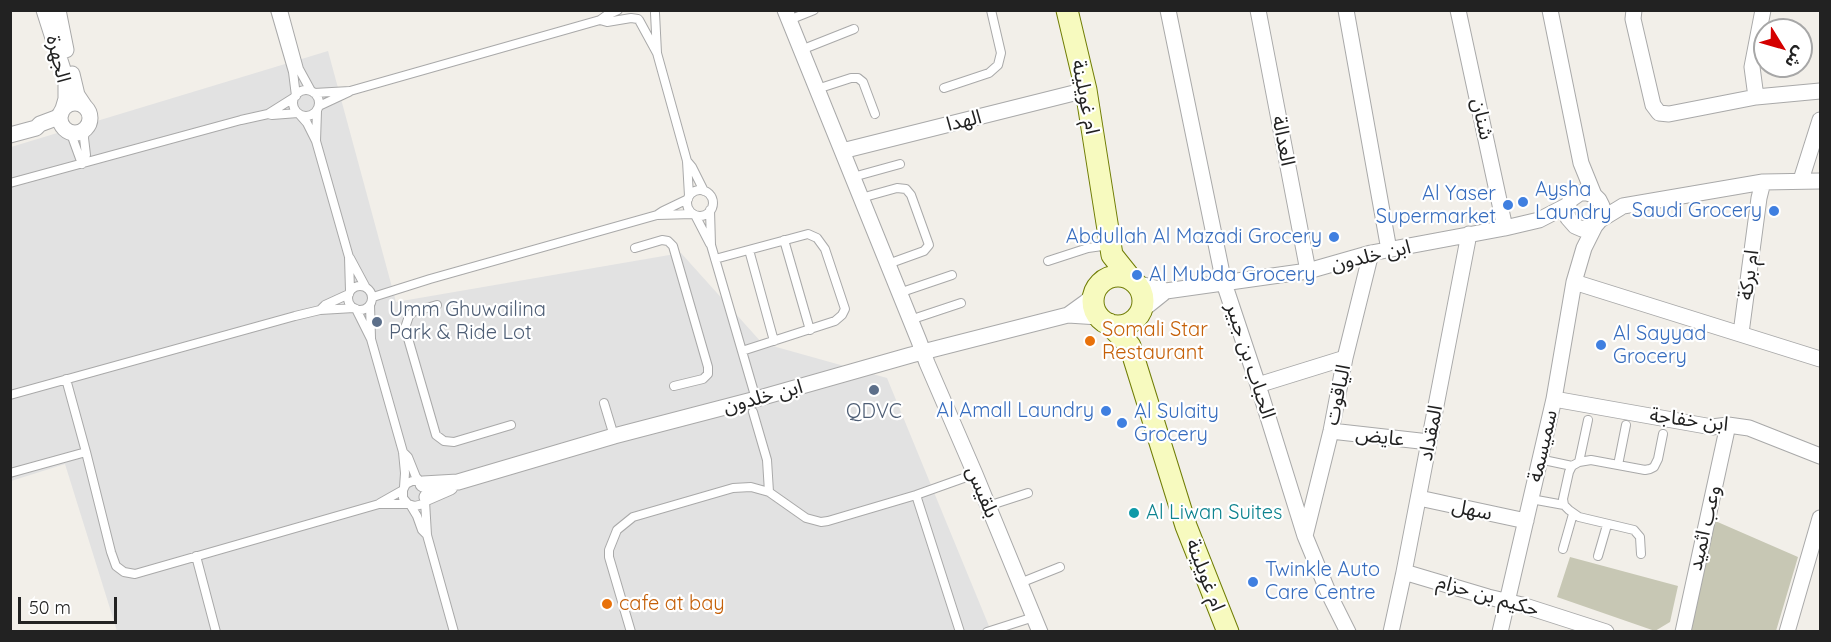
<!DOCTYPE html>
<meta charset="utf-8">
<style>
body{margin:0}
#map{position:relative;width:1831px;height:642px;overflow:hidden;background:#f2efe9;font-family:Quicksand,"Noto Sans Arabic",sans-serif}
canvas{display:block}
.frame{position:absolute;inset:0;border:12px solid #222;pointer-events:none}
.north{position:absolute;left:1753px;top:18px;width:60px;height:60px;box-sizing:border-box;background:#fff;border:2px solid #a7a7a7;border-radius:50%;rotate:127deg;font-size:16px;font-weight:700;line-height:24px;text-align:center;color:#222}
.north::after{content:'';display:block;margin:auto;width:21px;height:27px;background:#d40000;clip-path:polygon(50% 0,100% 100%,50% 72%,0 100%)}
.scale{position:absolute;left:18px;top:597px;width:99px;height:27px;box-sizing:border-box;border:3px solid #222;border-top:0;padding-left:8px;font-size:18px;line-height:21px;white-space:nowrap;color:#222;-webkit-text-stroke:4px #fff;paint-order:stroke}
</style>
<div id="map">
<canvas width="1831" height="642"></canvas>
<div class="frame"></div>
<div class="north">ش</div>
<div class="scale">50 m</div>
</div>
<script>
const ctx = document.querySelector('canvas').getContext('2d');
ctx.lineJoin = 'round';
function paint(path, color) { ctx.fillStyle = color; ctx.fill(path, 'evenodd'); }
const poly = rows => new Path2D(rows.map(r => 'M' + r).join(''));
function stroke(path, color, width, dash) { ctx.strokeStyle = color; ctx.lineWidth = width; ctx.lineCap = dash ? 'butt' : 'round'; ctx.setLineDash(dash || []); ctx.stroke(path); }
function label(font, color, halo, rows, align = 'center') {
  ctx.font = font + ' Quicksand,"Noto Sans Arabic",sans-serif'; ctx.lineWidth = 4.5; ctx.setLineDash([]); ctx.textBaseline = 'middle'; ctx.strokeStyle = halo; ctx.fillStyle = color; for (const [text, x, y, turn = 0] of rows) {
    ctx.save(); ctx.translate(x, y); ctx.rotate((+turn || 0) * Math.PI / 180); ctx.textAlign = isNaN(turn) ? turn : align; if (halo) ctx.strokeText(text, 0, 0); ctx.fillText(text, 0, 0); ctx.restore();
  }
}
paint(poly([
 [1713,520,1798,557,1776,631,1690,631],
 [1570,557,1678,586,1670,622,1655,631,1557,597]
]), '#c7c7b4');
paint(poly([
 [328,51,396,302,681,253,762,343,887,378,991,631,117,631,65,464,11,481,11,147]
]), '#e2e2e2');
const lane = poly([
 [275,10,293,72,296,96],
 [283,10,299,69,311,91],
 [655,13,657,53],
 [600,20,607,15,618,10],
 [639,20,657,53,687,161,689,196],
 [789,20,814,10],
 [801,50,854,29],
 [944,88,989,73,998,65,1001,53,991,10],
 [817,89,851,78,858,78,863,82,875,114],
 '293 103a13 13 0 1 1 26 0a13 13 0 1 1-26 0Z',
 [314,93,350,91,600,20,607,22,631,18,638,19],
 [319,106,349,92],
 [268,114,295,97],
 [300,115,307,123,316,141,349,257,350,291],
 [70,131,82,164],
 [316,141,317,111],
 [687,161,692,167,704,191],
 [82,164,86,155,84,138,85,128],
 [853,177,900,164],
 [10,183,241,120,268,114,272,115,298,113],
 '687 203a13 13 0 1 1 26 0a13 13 0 1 1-26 0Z',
 [861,198,897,188,906,189,911,195,929,245,924,251,888,264],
 [710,210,711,245,756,399],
 [657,215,663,211,688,199],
 [695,215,710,244],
 [784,240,810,330],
 [635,248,662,240,668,241,673,246,708,367,708,374,703,379,674,386],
 [749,250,774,341],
 [350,258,365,286],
 [715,259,808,234,817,238,825,249,845,309,842,315,835,321,742,351],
 [1048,261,1088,248,1109,245],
 '348 298a12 12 0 1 1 24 0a12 12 0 1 1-24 0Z',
 [899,293,952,275],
 [373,297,430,279,657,215,693,214],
 [370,305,371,338],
 [437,305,413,312,409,316,405,328,436,435,444,441,454,442,511,425],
 [356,309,371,339,403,452,405,473,404,487],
 [320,310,325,305,349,294],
 [910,320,961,303],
 [66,379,86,452,111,552,116,566,124,572,135,574,379,504,408,504],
 [10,395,295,316,320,310,354,308],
 [604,403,614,436],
 [753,412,767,460,769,492],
 [403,452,408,457,416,477,425,486],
 [1539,459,1572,466],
 [1579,462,1588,420],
 [1618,465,1626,425],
 [10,473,86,452],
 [419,481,412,481,406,484,403,490,403,498,408,504,415,506,423,504,426,500],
 [916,495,960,632],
 [1531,499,1564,505],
 [425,501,427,535,454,632],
 [380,503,403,490],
 [411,506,417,516,422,530,427,535],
 [988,506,1028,493],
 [1563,549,1573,514],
 [1641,554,1640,537,1634,530,1579,517,1569,510,1564,505,1563,499,1569,472,1572,466,1579,462,1591,460,1645,470,1650,469,1654,467,1658,459,1663,434],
 [196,556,216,632],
 [1598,556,1607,525],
 [1020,583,1060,567],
 [631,632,609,557,609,550,617,530,633,517,733,488,751,487,769,492,806,518,821,522,828,521,916,495,975,474],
 [987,632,1034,617]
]);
const street = poly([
 [44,10,66,79,66,99,63,109],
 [58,10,66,50],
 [785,10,919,341,927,363,975,474,1040,632],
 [1168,10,1224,283,1258,385,1305,536,1329,594,1348,632],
 [1258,10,1308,271],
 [1346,10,1389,250],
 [1458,10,1505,228],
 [1550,10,1581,163,1594,195,1599,200,1602,206,1603,213,1600,220,1595,226,1582,229,1575,226,1568,218,1567,212,1570,200,1580,193,1587,193,1594,195],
 [1634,10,1633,19,1653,105,1659,113,1669,114,1756,97,1820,91],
 [72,74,77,95,85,107],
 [1756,97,1752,67,1763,10],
 '60 118a15 15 0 1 1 30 0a15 15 0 1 1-30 0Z',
 [10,135,36,128,40,124,56,118,61,114],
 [842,151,1086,90],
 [1801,180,1820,120],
 [1600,220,1623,206,1763,182,1820,181],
 [1574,282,1820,359],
 [1136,283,1166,291,1308,271,1371,253,1505,228,1539,220,1568,205],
 [1141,311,1166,291],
 [1068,315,1086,302,1094,295],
 [1741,333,1759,198,1763,182],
 [1258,385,1345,358],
 [1554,399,1712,427,1728,425,1749,428,1820,456],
 [1331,431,1429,442],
 [423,484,458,482,614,436,756,399,911,355,1068,315,1099,317],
 [427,497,450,487],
 [1419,498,1526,521],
 [1305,536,1331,431,1345,358,1371,253],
 [1404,572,1488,597,1522,605,1606,632],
 [1391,632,1404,572,1469,234],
 [1500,632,1554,399,1574,282,1584,248,1595,226],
 [1683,632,1728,425],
 [1787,632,1820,518]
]);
const secondary = poly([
 [1067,10,1086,90,1112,255,1132,280],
 '1093 301a25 25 0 1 1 50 0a25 25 0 1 1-50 0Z',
 [1109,324,1130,346,1186,526,1228,632]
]);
stroke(lane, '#a9a9a9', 10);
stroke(street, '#a9a9a9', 17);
stroke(secondary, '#707d05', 23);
stroke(lane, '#fff', 8);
stroke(street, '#fff', 15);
stroke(secondary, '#f7fabf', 21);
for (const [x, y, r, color] of [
 [1523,202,6,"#3f7fe0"],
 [1508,205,6,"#3f7fe0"],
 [1774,211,6,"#3f7fe0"],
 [1334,237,6,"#3f7fe0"],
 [1137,275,6,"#3f7fe0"],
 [377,322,6,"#5c6f8a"],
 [1090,341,6,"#e8710a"],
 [1601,345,6,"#3f7fe0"],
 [874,390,6,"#5c6f8a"],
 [1106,411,6,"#3f7fe0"],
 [1122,423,6,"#3f7fe0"],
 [1134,513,6,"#0f9aa8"],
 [1253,582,6,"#3f7fe0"],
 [607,604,6,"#e8710a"]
]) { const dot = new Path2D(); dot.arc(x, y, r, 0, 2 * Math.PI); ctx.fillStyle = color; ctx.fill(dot); stroke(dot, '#fff', 2); }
label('20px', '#222', '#fff', [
 ["الجهرة",58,59,76],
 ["ام غويلينة",1085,97,79],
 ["شنان",1482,119,78],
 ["الهدا",964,121,-14],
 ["العدالة",1283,141,79],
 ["ابن خلدون",1371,256,-13],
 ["ام بركة",1749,275,-82],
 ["الحباب بن جبير",1250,361,72],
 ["الياقوت",1338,395,-78],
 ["ابن خلدون",763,397,-15],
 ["ابن خفاجة",1689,420,7],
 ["المقداد",1431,433,-79],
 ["عايض",1380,437,7],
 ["سميسمة",1543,446,-77],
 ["بلقيس",982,492,67],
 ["سهل",1472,510,12],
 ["وعب اثميد",1705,528,-77],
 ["ام غويلينة",1205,575,69],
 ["حكيم بن حزام",1488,596,16]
]);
label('20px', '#366cbe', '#fff', [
 ["Aysha",1535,190],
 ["Laundry",1535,213],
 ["Al Yaser",1496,194,"right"],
 ["Supermarket",1496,217,"right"],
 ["Saudi Grocery",1762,211,"right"],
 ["Abdullah Al Mazadi Grocery",1322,237,"right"],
 ["Al Mubda Grocery",1149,275],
 ["Al Sayyad",1613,334],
 ["Grocery",1613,357],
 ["Al Amall Laundry",1094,411,"right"],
 ["Al Sulaity",1134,412],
 ["Grocery",1134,435],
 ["Twinkle Auto",1265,570],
 ["Care Centre",1265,593]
], 'left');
label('20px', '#4e5e75', '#fff', [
 ["Umm Ghuwailina",389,310],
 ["Park & Ride Lot",389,333],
 ["QDVC",874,412,"center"]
], 'left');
label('20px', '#c56008', '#fff', [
 ["Somali Star",1102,330],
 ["Restaurant",1102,353],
 ["cafe at bay",619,604]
], 'left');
label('20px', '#0d838f', '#fff', [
 ["Al Liwan Suites",1146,513]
], 'left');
</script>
